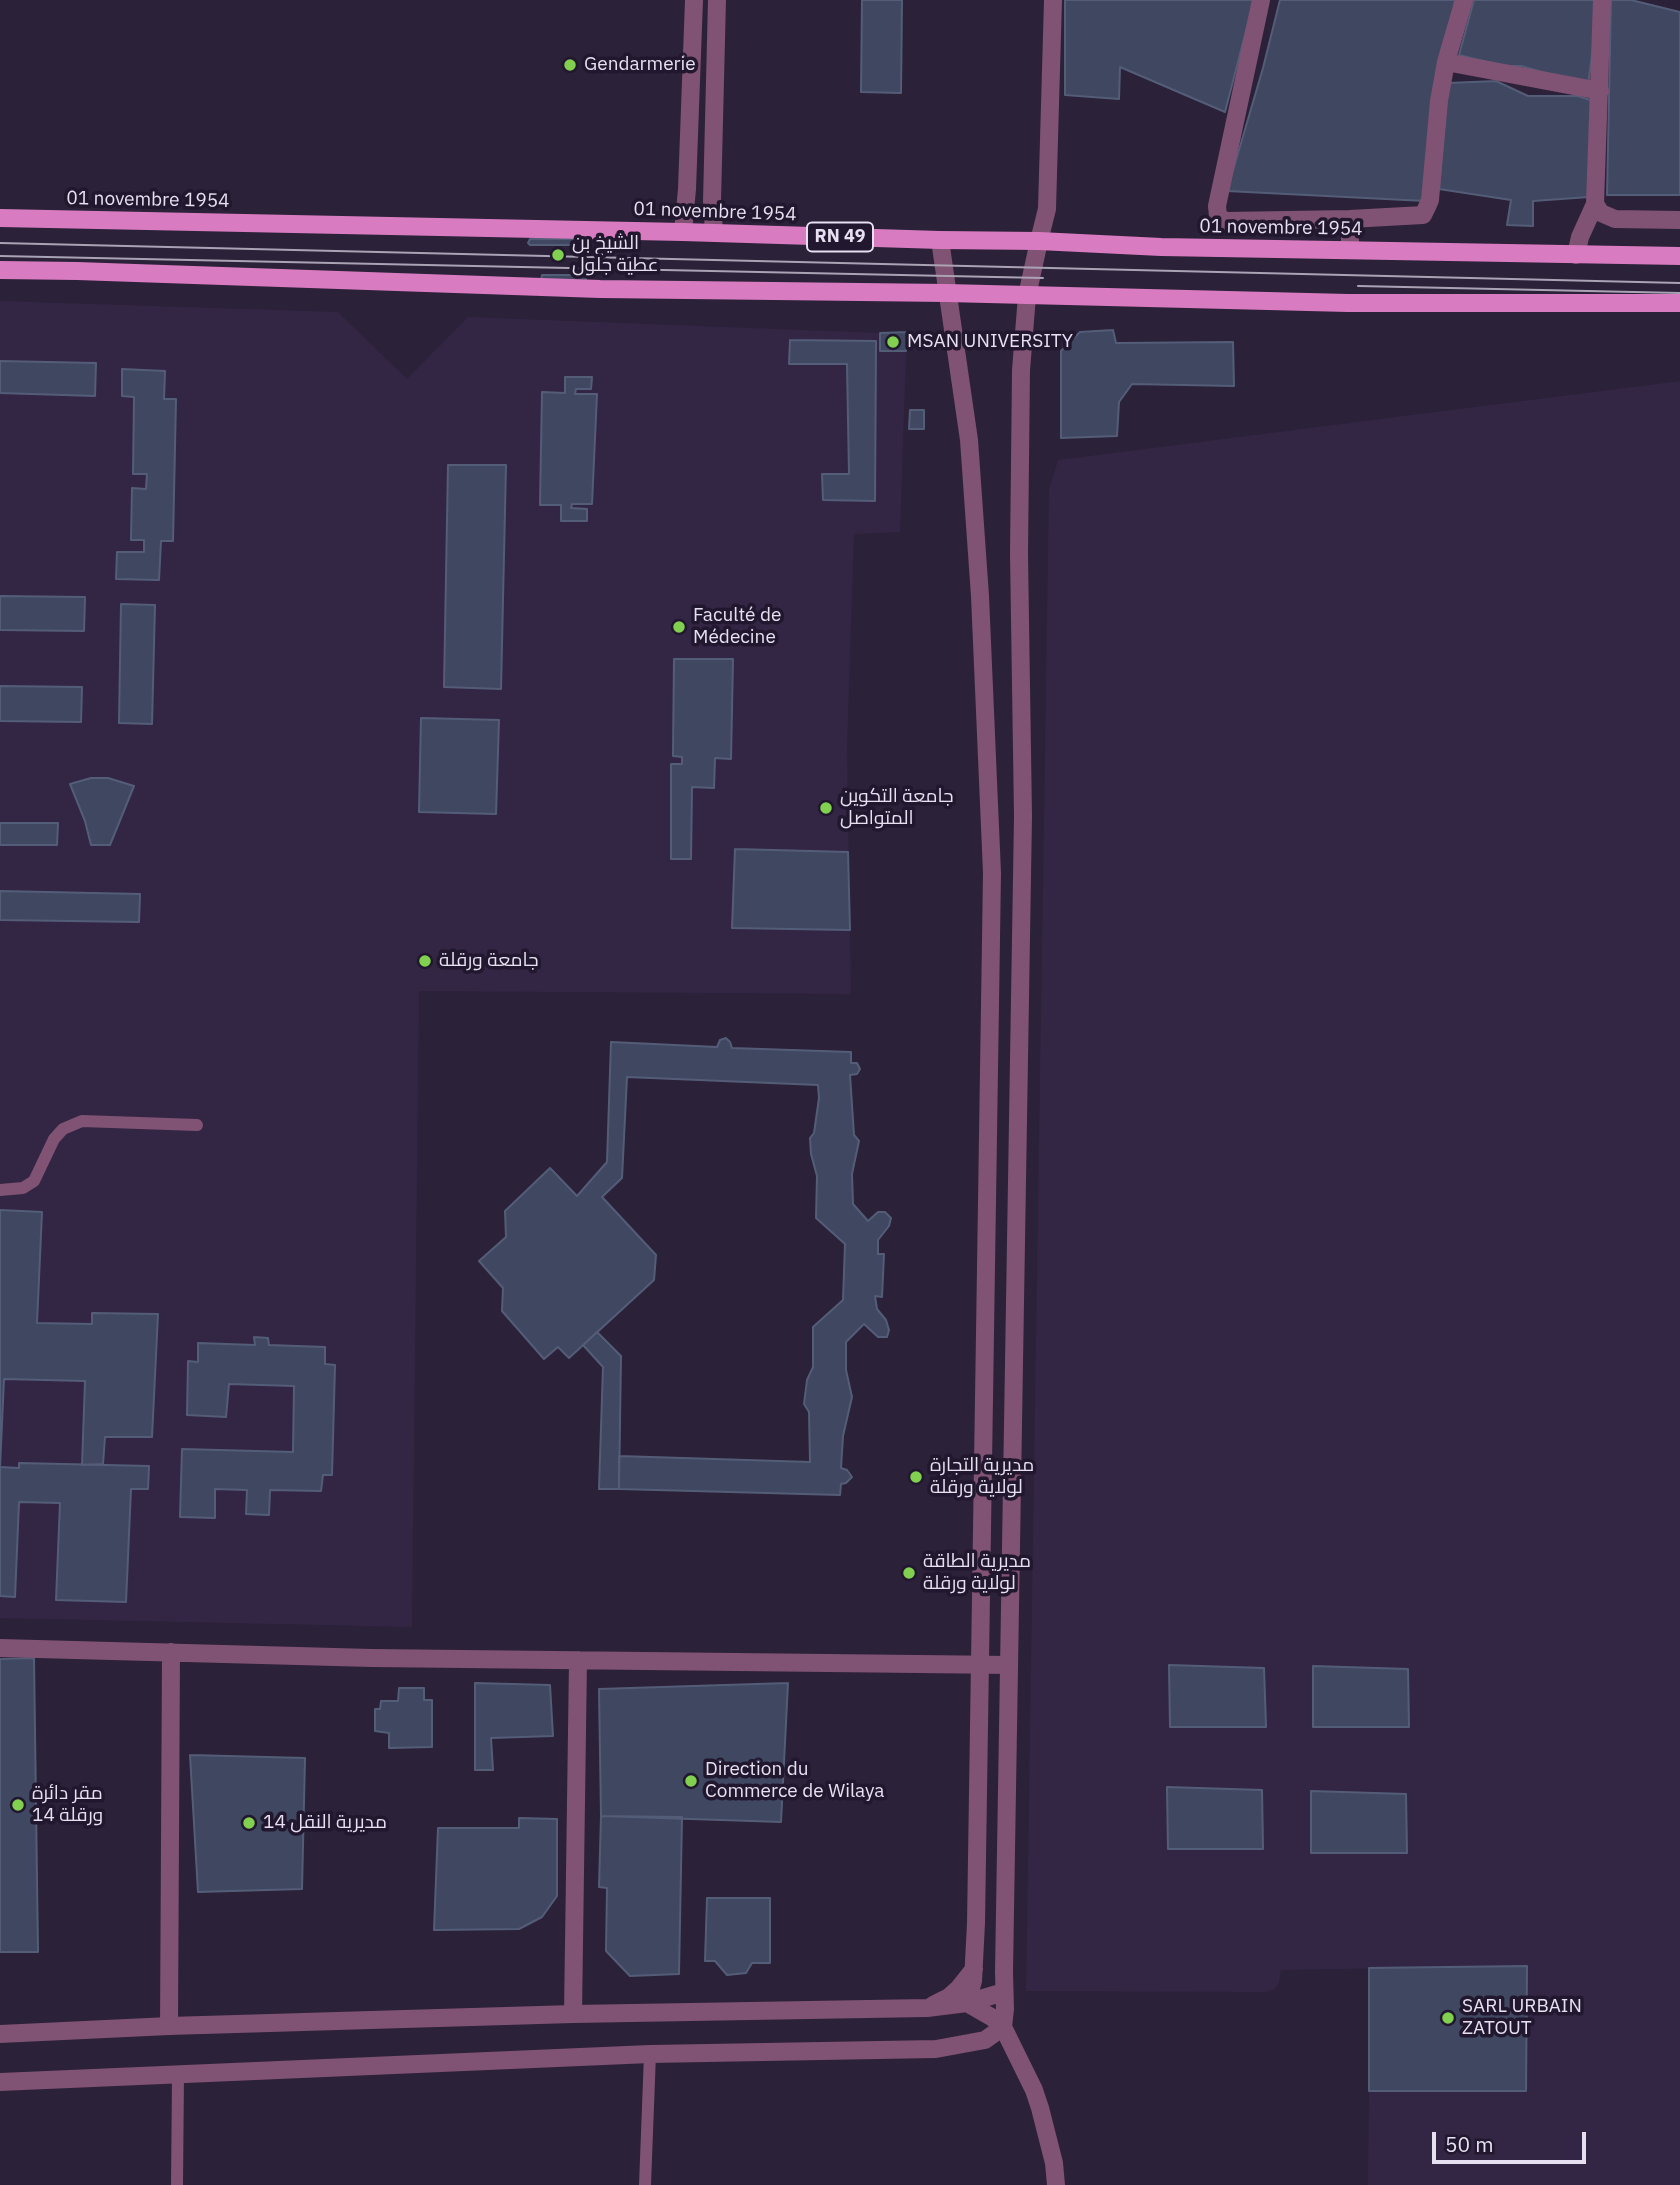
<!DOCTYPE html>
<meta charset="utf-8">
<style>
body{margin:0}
#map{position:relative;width:1680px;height:2185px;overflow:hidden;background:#2b2138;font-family:"IBM Plex Sans",sans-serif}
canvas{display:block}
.scale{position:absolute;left:1432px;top:2132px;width:154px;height:32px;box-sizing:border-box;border:4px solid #e6e0f0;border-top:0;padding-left:9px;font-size:21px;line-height:24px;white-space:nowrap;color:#e6e0f0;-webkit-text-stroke:5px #21172e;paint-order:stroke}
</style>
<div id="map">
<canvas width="1680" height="2185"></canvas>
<div class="scale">50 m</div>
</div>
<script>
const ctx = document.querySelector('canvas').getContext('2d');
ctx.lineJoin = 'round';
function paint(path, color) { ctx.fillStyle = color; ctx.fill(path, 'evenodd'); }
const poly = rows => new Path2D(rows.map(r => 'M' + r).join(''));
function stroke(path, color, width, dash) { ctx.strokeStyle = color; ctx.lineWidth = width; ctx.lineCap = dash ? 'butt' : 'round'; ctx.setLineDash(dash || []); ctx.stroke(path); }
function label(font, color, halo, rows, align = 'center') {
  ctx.font = font + ' "IBM Plex Sans",Cairo,sans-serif'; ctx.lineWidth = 7; ctx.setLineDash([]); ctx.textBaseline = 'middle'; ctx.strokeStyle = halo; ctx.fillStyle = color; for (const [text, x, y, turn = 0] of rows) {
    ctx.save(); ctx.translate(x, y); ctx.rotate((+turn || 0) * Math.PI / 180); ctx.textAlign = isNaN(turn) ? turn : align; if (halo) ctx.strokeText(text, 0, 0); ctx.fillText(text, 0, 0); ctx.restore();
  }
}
paint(poly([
 [0,301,338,312,407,379,468,317,880,333,880,351,906,351,900,532,854,534,847,747,851,994,419,991,412,1627,0,1618],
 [1680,381,1680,2185,1368,2185,1369,2091,1526,2090,1526,1966,1281,1970,1279,1983,1275,1989,1266,1992,1026,1991,1049,490,1058,460]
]), '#332644');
const building = poly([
 [862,0,902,0,901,93,861,92,862,0],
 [1065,0,1254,0,1225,112,1120,67,1119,99,1065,95,1065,0],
 [1280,0,1455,0,1425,201,1227,191,1263,68,1280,0],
 [1474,0,1596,0,1594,40,1588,85,1521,66,1503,66,1459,55,1474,0],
 [1611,0,1631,0,1680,12,1680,195,1607,195,1611,0],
 [1496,81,1528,96,1577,96,1591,100,1589,197,1533,201,1533,226,1507,225,1511,200,1439,189,1448,83,1496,81],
 [530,239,572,239,574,243,572,245,530,245,528,243,530,239],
 [542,275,585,275,586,279,585,281,541,280,542,275],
 [1113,330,1116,343,1233,342,1234,386,1132,384,1119,402,1117,436,1061,438,1061,351,1080,332,1113,330],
 [907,332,906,351,880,351,880,333,907,332],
 [790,340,876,341,875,501,823,500,822,474,849,474,847,364,789,364,790,340],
 [0,361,96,363,95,396,0,393,0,361],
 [122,369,165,371,164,399,176,399,173,541,161,541,159,580,116,579,117,552,144,552,144,540,131,540,132,488,146,489,147,474,133,474,134,397,122,396,122,369],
 [565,377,592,377,591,389,576,389,575,394,597,394,592,504,572,504,571,508,587,509,587,521,561,521,561,505,540,505,542,392,565,393,565,377],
 [910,410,924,410,924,429,909,429,910,410],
 [448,465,506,465,501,689,444,687,448,465],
 [0,596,85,597,84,631,0,630,0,596],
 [121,604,155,605,152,724,119,723,121,604],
 [674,659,733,659,731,759,715,758,714,788,692,787,691,859,671,859,671,764,682,764,682,757,673,756,674,659],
 [0,686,82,687,81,722,0,721,0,686],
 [421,718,499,720,496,814,419,812,421,718],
 [91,778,108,778,134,786,110,845,91,845,85,821,70,784,91,778],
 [0,823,58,823,57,845,0,845,0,823],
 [735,849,848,852,850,930,732,928,735,849],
 [0,891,140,894,139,922,0,920,0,891],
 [726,1038,730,1042,732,1048,851,1052,851,1063,857,1063,860,1069,857,1074,850,1075,854,1135,859,1141,852,1174,853,1204,868,1221,878,1212,885,1212,891,1218,889,1226,878,1240,878,1254,884,1254,882,1297,875,1296,877,1309,886,1320,889,1330,887,1337,878,1337,864,1324,846,1342,846,1370,852,1397,843,1436,841,1468,847,1470,852,1477,846,1483,841,1484,840,1495,619,1489,619,1456,810,1462,809,1412,804,1404,807,1380,813,1367,813,1327,843,1300,845,1244,816,1218,817,1176,811,1154,810,1138,814,1133,819,1098,818,1085,627,1077,622,1178,602,1197,656,1255,654,1280,569,1358,558,1347,544,1359,502,1311,503,1288,479,1261,506,1237,505,1211,550,1168,577,1196,607,1162,611,1042,717,1047,720,1040,726,1038],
 [0,1210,42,1212,37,1323,92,1324,92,1313,158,1314,152,1437,105,1437,103,1464,82,1465,85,1381,4,1379,0,1467,0,1210],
 [597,1332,621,1356,619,1489,599,1489,603,1367,583,1345,597,1332],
 [254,1337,268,1338,269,1345,325,1347,325,1364,335,1365,332,1475,323,1475,321,1491,270,1490,269,1515,246,1514,247,1490,215,1489,215,1518,180,1517,182,1449,293,1452,294,1386,229,1384,226,1417,187,1415,188,1361,198,1362,198,1343,255,1345,254,1337],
 [19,1463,149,1466,148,1489,131,1489,126,1602,56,1600,60,1503,19,1502,15,1597,0,1596,0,1467,19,1468,19,1463],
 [34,1658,38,1952,0,1952,0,1659,34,1658],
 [1169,1665,1264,1668,1266,1727,1170,1727,1169,1665],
 [1313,1666,1408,1669,1409,1727,1313,1727,1313,1666],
 [475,1683,550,1685,553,1736,491,1738,493,1770,475,1770,475,1683],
 [788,1683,781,1822,601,1816,599,1689,788,1683],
 [399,1688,424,1688,424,1700,432,1700,432,1747,389,1748,389,1733,375,1731,375,1709,380,1709,381,1701,398,1701,399,1688],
 [190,1755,305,1758,302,1889,198,1892,190,1755],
 [1167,1787,1262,1790,1263,1849,1168,1849,1167,1787],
 [1311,1791,1406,1794,1407,1853,1311,1853,1311,1791],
 [601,1816,682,1817,679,1974,630,1976,606,1951,607,1888,599,1887,601,1816],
 [519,1818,557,1819,557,1896,542,1917,519,1929,434,1930,438,1828,519,1828,519,1818],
 [707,1898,770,1898,770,1963,752,1963,746,1973,727,1975,715,1961,705,1961,707,1898],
 [1527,1966,1526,2091,1369,2091,1369,1968,1527,1966]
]);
paint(building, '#3f4761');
stroke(building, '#545d78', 2);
stroke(poly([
 [0,1190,23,1188,34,1181,54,1139,63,1129,82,1121,197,1125],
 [177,2185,178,2076],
 [645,2185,650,2054]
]), '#805273', 12);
stroke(poly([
 [1261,0,1217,206,1218,216,1225,221,1350,219,1350,250],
 [1602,0,1595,204,1601,213,1615,219,1680,220],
 [1446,62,1600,91],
 [1350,219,1423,215,1427,207,1430,200,1439,101,1446,62,1464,0],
 [683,232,687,189,694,0],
 [714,233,712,201,717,0],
 [1039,241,1047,209,1053,0],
 [1576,255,1580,237,1595,204],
 [0,1648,372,1658,1009,1665],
 [573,2014,578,1660],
 [169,2026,171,1652]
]), '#805273', 18);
stroke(poly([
 [940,240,969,440,980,596,992,873,976,1923,973,1981,967,2003],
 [967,2003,993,2018,1003,2027,1034,2090,1040,2108,1054,2163,1056,2185],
 [933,2005,949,1997,958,1989,974,1969],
 [0,2034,169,2026,573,2014,927,2008,967,2003,1004,1992],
 [0,2082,650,2054,936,2049,985,2040,1003,2027,1005,2009,1004,1972,1023,816,1019,554,1021,370,1027,296,1039,241]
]), '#805273', 18);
stroke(poly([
 [0,218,683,232,940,240,1039,241,1161,247,1680,256],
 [0,270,77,271,600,289,947,293,1348,303,1680,303]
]), '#d97bc0', 18);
stroke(poly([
 [0,243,1680,283],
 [0,256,1043,278],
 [1358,286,1680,293]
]), '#aaa3b5', 2);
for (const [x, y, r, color] of [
 [570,65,7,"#81d050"],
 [558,255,7,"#81d050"],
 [893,342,7,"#81d050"],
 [679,627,7,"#81d050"],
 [826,808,7,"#81d050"],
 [425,961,7,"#81d050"],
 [916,1477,7,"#81d050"],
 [909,1573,7,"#81d050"],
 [691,1781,7,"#81d050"],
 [18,1805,7,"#81d050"],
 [249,1823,7,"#81d050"],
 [1448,2018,7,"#81d050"]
]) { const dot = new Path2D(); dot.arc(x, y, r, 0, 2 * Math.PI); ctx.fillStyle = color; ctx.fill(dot); stroke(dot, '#21172e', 2.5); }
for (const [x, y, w] of [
 [840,237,66]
]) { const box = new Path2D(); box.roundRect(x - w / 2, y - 14.5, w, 29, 5); ctx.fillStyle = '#21172e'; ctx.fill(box); stroke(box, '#e6e0f0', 2); }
label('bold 18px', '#e6e0f0', null, [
 ["RN 49",840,237]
]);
label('19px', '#e6e0f0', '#21172e', [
 ["Gendarmerie",584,65],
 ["الشيخ بن",572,244],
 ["عطية جلول",572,266],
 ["MSAN UNIVERSITY",907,342],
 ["Faculté de",693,616],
 ["Médecine",693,638],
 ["جامعة التكوين",840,797],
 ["المتواصل",840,819],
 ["جامعة ورقلة",439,961],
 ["مديرية التجارة",930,1466],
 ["لولاية ورقلة",930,1488],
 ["مديرية الطاقة",923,1562],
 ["لولاية ورقلة",923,1584],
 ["Direction du",705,1770],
 ["Commerce de Wilaya",705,1792],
 ["مقر دائرة",32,1794],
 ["ورقلة 14",32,1816],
 ["مديرية النقل 14",263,1823],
 ["SARL URBAIN",1462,2007],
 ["ZATOUT",1462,2029]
], 'left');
label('19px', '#e6e0f0', '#21172e', [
 ["01 novembre 1954",148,200,1],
 ["01 novembre 1954",715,212,2],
 ["01 novembre 1954",1281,228,1]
]);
</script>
